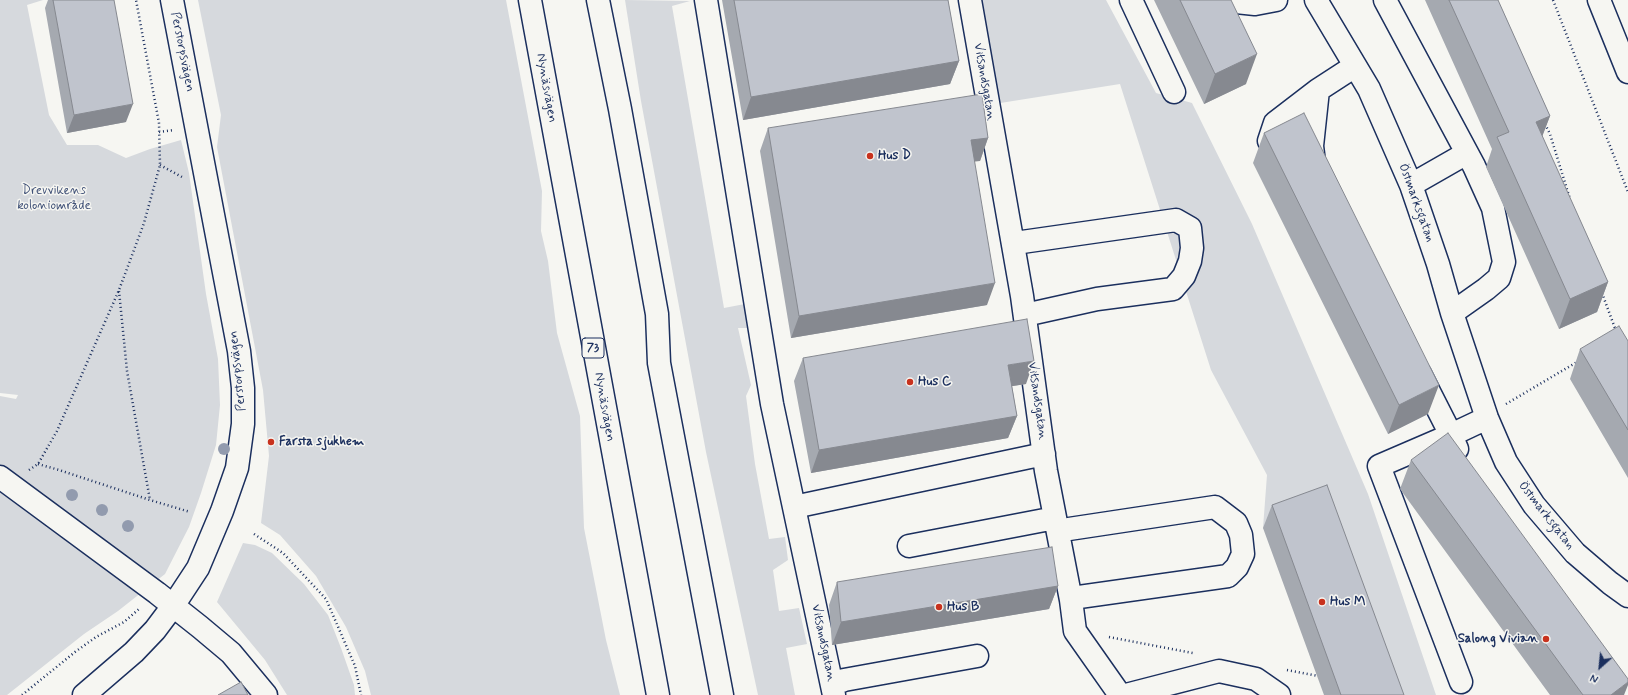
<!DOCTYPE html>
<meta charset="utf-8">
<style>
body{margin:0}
#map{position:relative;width:1628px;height:695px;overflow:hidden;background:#f6f6f2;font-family:Mynerve,sans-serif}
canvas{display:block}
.north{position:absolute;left:1580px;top:647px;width:40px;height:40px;-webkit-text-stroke:3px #f6f6f2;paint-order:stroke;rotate:207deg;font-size:11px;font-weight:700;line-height:16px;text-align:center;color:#1b2f5e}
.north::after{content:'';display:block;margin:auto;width:14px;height:18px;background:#1b2f5e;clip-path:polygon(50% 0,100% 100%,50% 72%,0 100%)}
</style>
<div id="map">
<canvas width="1628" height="695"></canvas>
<div class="north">N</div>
</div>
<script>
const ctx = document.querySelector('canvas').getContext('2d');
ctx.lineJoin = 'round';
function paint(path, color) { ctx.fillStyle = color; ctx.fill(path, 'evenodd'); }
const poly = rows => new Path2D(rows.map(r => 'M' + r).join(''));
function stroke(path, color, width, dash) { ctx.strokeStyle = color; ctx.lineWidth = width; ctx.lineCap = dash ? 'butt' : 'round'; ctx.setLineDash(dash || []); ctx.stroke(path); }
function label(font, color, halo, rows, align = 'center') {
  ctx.font = font + ' Mynerve,sans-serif'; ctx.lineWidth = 3; ctx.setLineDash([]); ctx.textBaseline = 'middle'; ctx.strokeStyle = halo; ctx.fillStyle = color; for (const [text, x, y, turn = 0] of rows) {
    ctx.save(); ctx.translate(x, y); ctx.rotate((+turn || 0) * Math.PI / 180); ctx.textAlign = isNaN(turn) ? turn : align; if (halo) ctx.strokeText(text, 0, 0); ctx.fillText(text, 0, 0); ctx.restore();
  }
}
paint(poly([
 [0,0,43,0,27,5,49,115,67,145,98,145,126,158,150,149,181,140,189,173,206,294,218,359,220,405,216,445,201,493,189,527,165,574,118,611,84,634,7,695,0,695,0,396,16,399,18,395,0,393],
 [198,0,506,0,542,191,541,231,548,261,557,333,580,416,584,528,606,640,620,695,371,695,365,671,346,627,316,576,280,535,261,523,269,456,263,390,217,147,221,115],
 [625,0,690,1,672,6,724,308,750,303,754,328,738,328,751,385,746,396,755,464,769,539,785,537,788,560,773,570,779,611,799,608,807,644,786,648,795,695,758,695,706,452,641,101],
 [978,0,1106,0,1156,93,1192,103,1252,224,1368,494,1436,695,1388,695,1263,528,1267,475,1211,370,1120,84,994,104],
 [243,543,255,545,272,553,304,584,328,615,341,648,354,685,355,695,287,695,265,660,217,602]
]), '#d6d9dd');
const minor = poly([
 [706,0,772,404,834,695],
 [970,0,1022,296,1046,471,1071,600,1075,631,1120,695],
 [1131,0,1174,92],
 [1232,0,1236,2,1255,4,1276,0],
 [1316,0,1369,89,1411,185,1438,264,1452,313,1487,418,1506,462,1534,505,1575,553,1610,583,1628,596],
 [1385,0,1474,166,1493,208,1504,262,1499,278,1486,289,1452,313],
 [1599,0,1628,72],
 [1269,141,1275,123,1318,90,1355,66],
 [1314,162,1312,146,1318,90],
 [1411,185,1467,153],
 [1013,245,1022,242,1176,220,1190,228,1192,248,1190,261,1184,276,1173,289,1097,299,1025,315],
 [1420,374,1451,435,1379,466,1461,682],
 [1457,449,1451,435,1487,418],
 [0,477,157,593,200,627,231,653,266,695],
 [794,507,1044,454],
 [1058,533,1069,529,1215,507,1236,523,1241,535,1243,554,1237,567,1228,576,1079,597,1071,600],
 [909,546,1055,518],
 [832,685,844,680,977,656],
 [84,695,134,652,155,630,173,606,198,568,222,511,237,468,243,424,243,388,239,351,172,0],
 [1126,695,1219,671,1256,679,1279,695]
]);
const highway = poly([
 [530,0,658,695],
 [598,0,620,109,657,314,659,363,722,695]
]);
stroke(minor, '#1b2f5e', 25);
stroke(highway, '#1b2f5e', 25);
stroke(poly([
 [1553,0,1628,192],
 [1545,124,1550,134,1570,199],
 [159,132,174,130],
 [160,165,182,177],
 [119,291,127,371,150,500],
 [1602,293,1616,331],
 [1506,404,1577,362],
 [38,464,59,470,150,500,190,512],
 [29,470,38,464,57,431,119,290,144,223,160,165,159,123,136,0],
 [254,534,283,553,326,599,355,666,361,695],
 [1109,637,1193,653],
 [1287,670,1318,676],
 [22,695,75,652,96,637,124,622,139,609]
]), '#1b2f5e', 2.5, [1, 3]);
stroke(minor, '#f6f6f2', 22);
stroke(highway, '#f6f6f2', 22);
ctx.fillStyle = '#929bae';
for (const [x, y] of [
 [224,449],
 [72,495],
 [102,510],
 [128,526]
]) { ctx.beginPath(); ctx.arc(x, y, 6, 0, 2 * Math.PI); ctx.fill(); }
paint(poly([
 [48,0,114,0,126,122,67,133,45,8],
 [722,0,948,0,959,61,950,84,743,120],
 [1154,0,1231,0,1246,84,1204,104],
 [1425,0,1498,0,1550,116,1542,136,1608,282,1597,312,1559,329,1486,167,1492,149],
 [768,128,988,138,980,161,974,161,987,305,791,338,760,151],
 [1264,133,1428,414,1388,434,1253,163],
 [1628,341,1628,478,1570,379,1580,349],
 [803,358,1026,384,1012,386,1017,416,1008,438,811,473,794,381],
 [1411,460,1624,695,1550,695,1400,489],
 [1272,505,1404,695,1324,695,1263,528],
 [837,582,1058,586,1049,609,832,645,829,605]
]), '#a5a9b0');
paint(poly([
 [1257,54,1246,84,1204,104,1215,74],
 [959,61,950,84,743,120,751,97],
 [133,104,126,122,67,133,74,115],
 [1550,116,1539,145,1536,122],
 [988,138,980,161,962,163,971,140],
 [1608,282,1597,312,1559,329,1570,299],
 [995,283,987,305,791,338,799,316],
 [1034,361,1026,384,1000,388,1008,365],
 [1439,385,1428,414,1388,434,1399,405],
 [1017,416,1008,438,811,473,819,450],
 [1058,586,1049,609,832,645,841,622],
 [1628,682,1628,685,1624,695,1611,695]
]), '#868990');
const building = poly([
 [53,0,114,0,133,104,74,115,53,0],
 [734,0,948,0,959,61,751,97,734,0],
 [1180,0,1231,0,1257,54,1215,74,1180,0],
 [1449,0,1498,0,1550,116,1536,122,1608,282,1570,299,1497,137,1509,132,1449,0],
 [982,94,988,138,971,140,995,283,799,316,768,128,982,94],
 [1304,113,1439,385,1399,405,1264,133,1304,113],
 [1027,319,1034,361,1008,365,1017,416,819,450,803,358,1027,319],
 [1619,326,1628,341,1628,430,1580,349,1619,326],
 [1448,433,1628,679,1628,682,1611,695,1583,695,1411,460,1448,433],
 [1327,485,1404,695,1341,695,1272,505,1327,485],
 [1052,547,1058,586,841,622,837,582,1052,547],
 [241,682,248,695,218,695,241,682]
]);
paint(building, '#c0c4cd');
stroke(building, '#868990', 1);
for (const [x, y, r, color] of [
 [870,156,4,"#c8321e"],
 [910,382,4,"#c8321e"],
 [271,442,4,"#c8321e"],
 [1322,602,4,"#c8321e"],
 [939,607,4,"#c8321e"],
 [1546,639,4,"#c8321e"]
]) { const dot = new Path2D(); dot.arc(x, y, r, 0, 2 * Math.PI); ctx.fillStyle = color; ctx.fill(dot); stroke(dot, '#f6f6f2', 1.5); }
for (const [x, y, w] of [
 [593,348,22]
]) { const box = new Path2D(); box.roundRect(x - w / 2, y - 10, w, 20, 3); ctx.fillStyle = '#f6f6f2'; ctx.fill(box); stroke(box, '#1b2f5e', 1); }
label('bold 12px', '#1b2f5e', null, [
 ["73",593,348]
]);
label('13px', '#1b2f5e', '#f6f6f2', [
 ["Perstorpsvägen",182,52,79],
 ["Vitsandsgatan",984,82,80],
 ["Nynäsvägen",546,88,80],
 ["Östmarksgatan",1416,203,70],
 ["Perstorpsvägen",238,371,-96],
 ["Vitsandsgatan",1037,401,82],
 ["Nynäsvägen",604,407,80],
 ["Östmarksgatan",1546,516,52],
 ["Vitsandsgatan",823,643,78]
]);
label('bold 13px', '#1b2f5e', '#f6f6f2', [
 ["Hus D",878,156],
 ["Hus C",918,382],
 ["Farsta sjukhem",279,442],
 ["Hus M",1330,602],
 ["Hus B",947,607],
 ["Salong Vivian",1538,639,"right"]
], 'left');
label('13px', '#405177', '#f6f6f2', [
 ["Drevvikens",54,191],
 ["koloniområde",54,206]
]);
</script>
